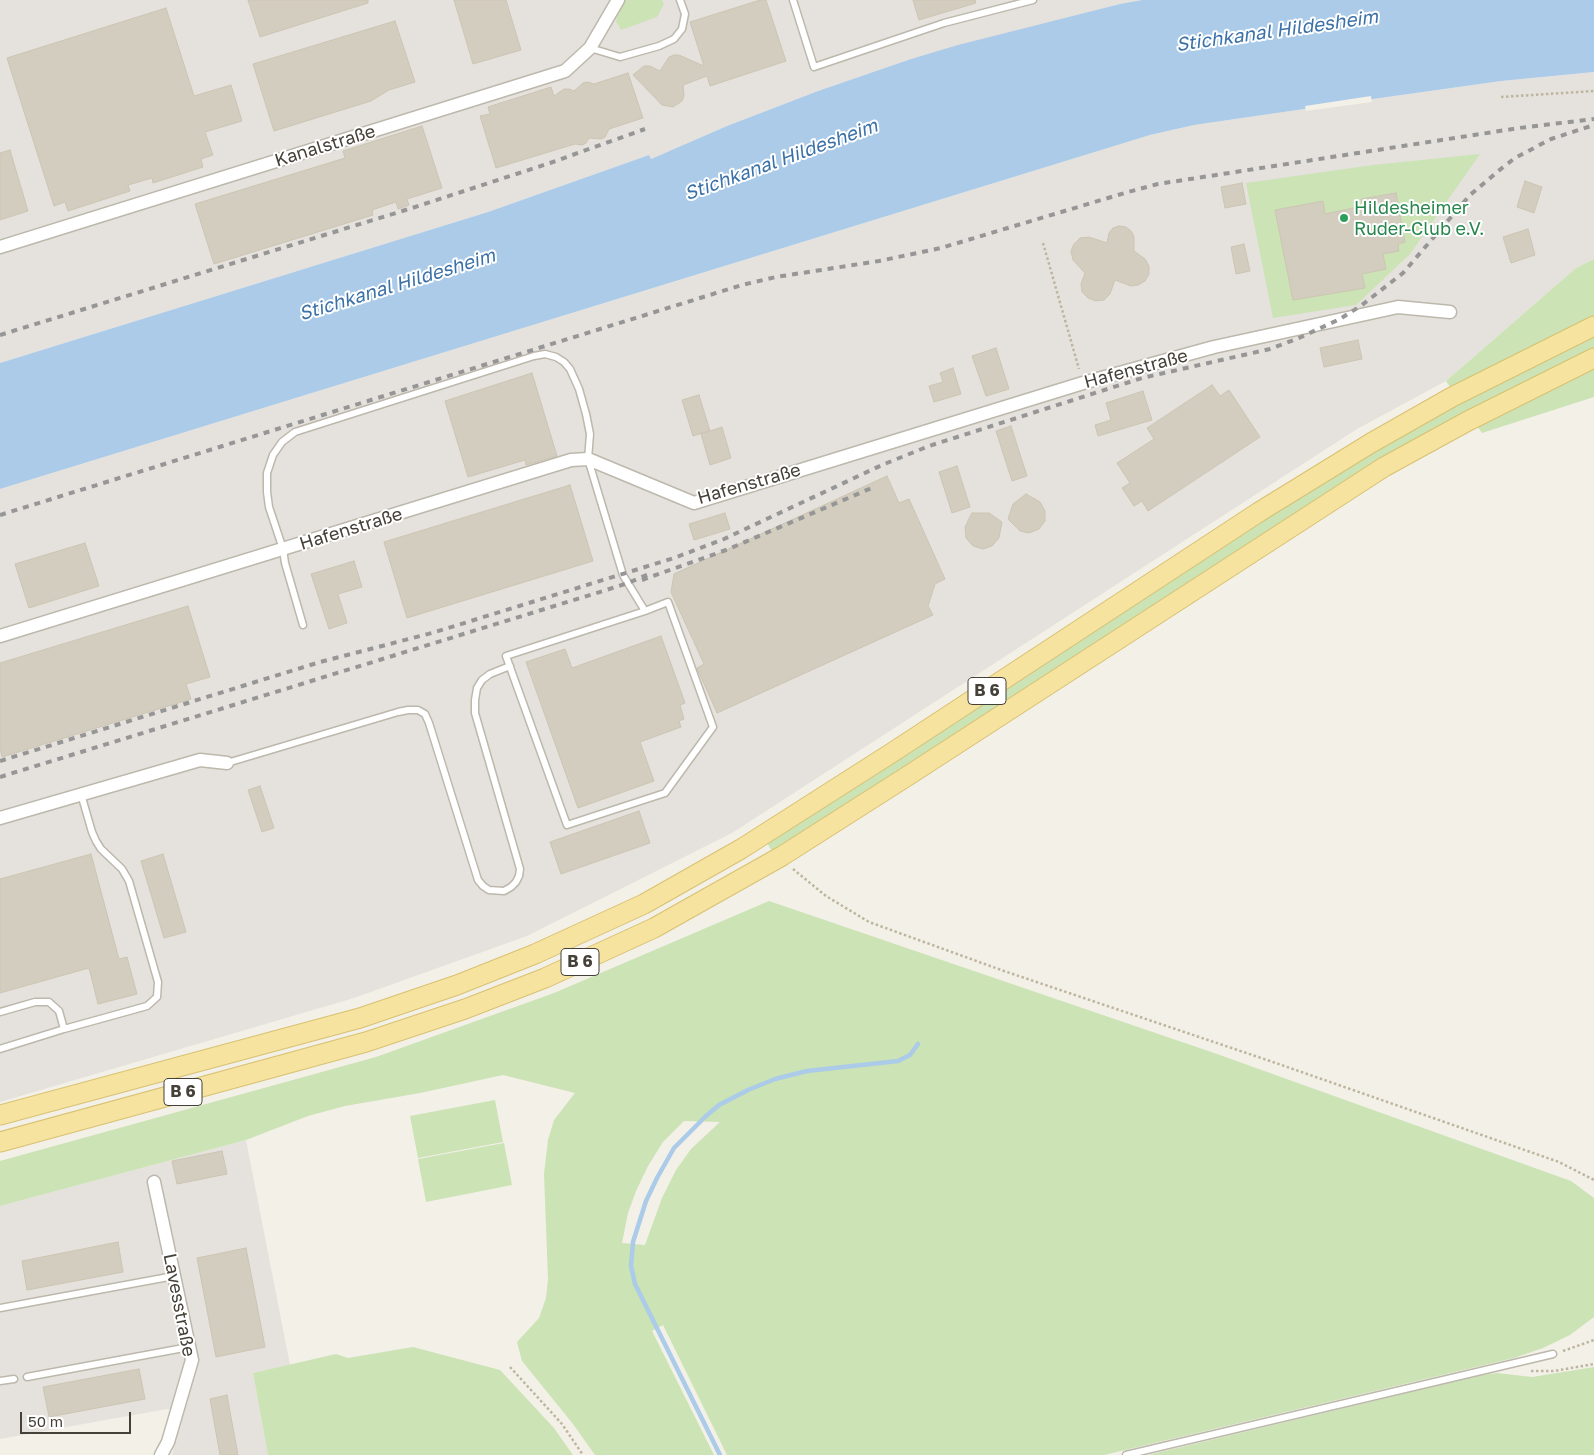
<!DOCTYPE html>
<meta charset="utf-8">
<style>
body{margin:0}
#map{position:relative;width:1594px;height:1455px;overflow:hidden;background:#f3f0e8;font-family:"Golos Text",sans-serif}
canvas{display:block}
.scale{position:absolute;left:20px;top:1412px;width:111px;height:22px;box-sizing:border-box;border:2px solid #454138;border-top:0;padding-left:6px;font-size:15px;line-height:18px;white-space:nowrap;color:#454138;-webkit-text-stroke:4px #fff;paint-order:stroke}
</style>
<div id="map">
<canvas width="1594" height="1455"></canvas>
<div class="scale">50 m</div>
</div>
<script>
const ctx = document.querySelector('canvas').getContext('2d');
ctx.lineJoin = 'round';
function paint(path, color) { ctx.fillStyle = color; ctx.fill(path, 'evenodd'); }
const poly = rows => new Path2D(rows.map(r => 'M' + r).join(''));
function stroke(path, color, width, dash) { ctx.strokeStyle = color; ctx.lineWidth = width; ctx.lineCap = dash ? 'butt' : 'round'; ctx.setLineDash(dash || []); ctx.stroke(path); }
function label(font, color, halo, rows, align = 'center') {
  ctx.font = font + ' "Golos Text",sans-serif'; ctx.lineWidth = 4; ctx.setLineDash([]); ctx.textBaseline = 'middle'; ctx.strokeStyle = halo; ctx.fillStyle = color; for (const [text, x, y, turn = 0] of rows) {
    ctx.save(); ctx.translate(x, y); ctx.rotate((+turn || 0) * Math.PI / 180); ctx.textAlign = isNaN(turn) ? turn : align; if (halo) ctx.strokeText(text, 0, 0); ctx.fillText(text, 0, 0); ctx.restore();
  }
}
paint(poly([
 [0,0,1142,0,1120,4,911,59,818,91,727,126,651,159,649,155,488,212,0,363],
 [1594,72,1594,259,1576,268,1446,381,1357,429,732,833,527,936,354,998,0,1102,0,489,1150,135,1194,125,1380,98,1501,81],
 [246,1140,290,1365,253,1373,268,1455,172,1455,183,1410,167,1409,0,1439,0,1206]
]), '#e5e2dd');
paint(poly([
 [624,0,662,0,664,4,657,17,621,30,616,21],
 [1480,154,1410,254,1356,305,1273,318,1246,183,1373,165],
 [1594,259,1594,397,1482,433,1467,412,773,853,767,843,1260,523,1375,451,1461,403,1446,381,1576,268],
 [769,901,1217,1054,1571,1181,1594,1198,1594,1317,1570,1335,1543,1348,1514,1358,1104,1455,727,1455,663,1325,652,1331,714,1455,595,1455,573,1424,522,1361,517,1342,539,1318,546,1298,548,1279,544,1174,548,1140,554,1120,575,1093,503,1075,420,1093,345,1106,308,1116,246,1140,0,1206,0,1161,376,1057,554,993],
 [684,1121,720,1122,691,1149,676,1170,662,1198,645,1245,622,1243,628,1213,636,1191,648,1166,663,1142],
 [495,1100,503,1142,418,1158,410,1116],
 [504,1143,512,1185,426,1202,418,1159],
 [413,1347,500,1370,554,1428,573,1455,268,1455,253,1373,336,1354,348,1358],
 [1594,1367,1594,1455,1148,1455,1482,1375,1497,1373,1532,1377]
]), '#cbe3b5');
paint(poly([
 [1142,0,1594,0,1594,72,1501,81,1380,98,1194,125,1150,135,0,489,0,363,488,212,649,155,651,159,727,126,818,91,911,59,958,45,1120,4]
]), '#abcbe9');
paint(poly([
 [1371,96,1372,102,1306,111,1305,106]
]), '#f3f0e8');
stroke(poly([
 [720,1455,635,1284,631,1266,633,1242,646,1201,657,1178,674,1148,706,1116,719,1105,748,1090,775,1079,807,1071,898,1061,910,1055,918,1044]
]), '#abcbe9', 4.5);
const building = poly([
 [248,0,368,0,368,3,260,37,248,0],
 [454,0,506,0,521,50,473,64,454,0],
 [760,0,766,0,786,61,710,86,707,76,683,85,684,96,682,101,673,107,662,105,633,75,644,66,650,66,660,71,669,57,674,55,679,55,704,66,690,22,760,0],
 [913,0,975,0,976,3,919,20,913,0],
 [166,8,194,96,231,85,242,121,205,132,213,155,201,159,203,167,153,183,152,178,128,185,130,191,68,211,65,202,54,206,7,58,166,8],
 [395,21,415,82,389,90,371,101,274,131,253,64,395,21],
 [628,73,643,118,609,129,605,137,601,139,589,138,586,143,582,145,575,144,496,168,480,116,490,114,488,107,551,87,554,96,564,89,569,89,574,91,583,83,588,82,594,84,628,73],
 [422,126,442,188,407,199,409,205,398,209,396,202,372,210,373,215,214,264,195,204,345,158,343,151,422,126],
 [10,150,28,211,0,220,0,153,10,150],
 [1525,181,1542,187,1534,213,1517,207,1525,181],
 [1242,183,1246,204,1225,208,1221,187,1242,183],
 [1396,193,1405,242,1398,244,1399,251,1383,254,1386,269,1362,274,1365,288,1293,300,1275,210,1323,201,1325,214,1363,206,1361,199,1396,193],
 [1119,226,1126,227,1131,231,1134,236,1134,251,1145,259,1149,266,1149,274,1145,281,1138,285,1131,286,1115,280,1110,294,1104,300,1096,301,1088,298,1082,292,1081,284,1085,273,1073,260,1071,251,1074,244,1080,238,1089,237,1107,243,1109,233,1113,228,1119,226],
 [1528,229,1535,255,1511,263,1503,237,1528,229],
 [1244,244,1250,271,1236,274,1231,247,1244,244],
 [1358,340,1362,359,1324,367,1320,348,1358,340],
 [996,348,1009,389,986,396,972,356,996,348],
 [953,368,961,394,934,402,929,386,943,382,940,373,953,368],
 [532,373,557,456,526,465,525,460,468,477,445,401,532,373],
 [1212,385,1220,396,1229,390,1260,437,1148,511,1142,501,1134,506,1122,488,1130,483,1117,463,1154,439,1147,428,1212,385],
 [1143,391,1152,420,1098,436,1095,425,1111,420,1106,403,1143,391],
 [699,395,710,431,722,427,731,458,710,465,701,434,709,431,693,436,682,400,699,395],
 [1011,426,1027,476,1012,481,996,431,1011,426],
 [957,466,970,507,952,513,939,472,957,466],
 [887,476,899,503,909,499,945,579,935,584,928,606,933,615,717,713,697,668,704,664,671,592,674,574,887,476],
 [570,485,593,561,407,618,384,542,570,485],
 [1026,494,1040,502,1045,511,1045,521,1039,529,1029,533,1020,531,1008,519,1013,504,1026,494],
 [725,513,730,529,694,540,689,524,725,513],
 [972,513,989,513,1002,522,999,538,992,546,983,549,973,546,966,538,965,527,972,513],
 [85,543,99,586,29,608,15,564,85,543],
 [354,561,362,587,338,594,347,623,329,629,311,574,354,561],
 [188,606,210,677,186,684,191,699,2,757,0,749,0,663,188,606],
 [661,636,685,703,680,705,684,719,679,721,681,727,640,742,654,781,578,808,526,662,565,649,572,668,661,636],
 [260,786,274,828,262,832,248,790,260,786],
 [639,811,650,843,561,874,550,842,639,811],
 [91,854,119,959,127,957,137,994,98,1004,89,968,0,993,0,879,91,854],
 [163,854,186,932,164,938,141,861,163,854],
 [222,1151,227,1174,177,1184,172,1161,222,1151],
 [118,1242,123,1272,27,1290,22,1261,118,1242],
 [246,1248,265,1347,216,1357,197,1258,246,1248],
 [139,1369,145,1399,49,1417,43,1387,139,1369],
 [227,1395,238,1455,220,1455,210,1399,227,1395]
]);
paint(building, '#d3cdbf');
stroke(building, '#cdc5b3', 1);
const lane = poly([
 [793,0,814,67,944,23,1033,0],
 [590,48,620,57,659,46,674,39,682,29,685,14,680,0],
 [303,625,285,563,283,549,269,507,267,492,267,473,273,455,282,442,295,432,534,356,545,354,556,357,564,362,570,369,579,389,586,414,590,434,588,459,623,575,645,611,506,656,567,825,665,793,713,727,668,602,645,611],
 [227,763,398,712,408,710,418,710,425,714,429,723,478,880,483,886,489,890,504,891,511,887,516,882,519,876,520,869,475,713,475,700,477,688,482,680,490,674,510,666],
 [0,1012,35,1002,49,1002,59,1011,64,1029],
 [0,1049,64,1029,147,1006,157,997,158,982,129,881,122,869,101,849,96,841,92,832,81,794],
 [0,1308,174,1276],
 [27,1377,189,1347],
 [0,1381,14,1379],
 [1126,1455,1553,1354]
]);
const street = poly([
 [0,247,565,71,590,48,618,0],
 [0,636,571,460,588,459,694,503,1083,383,1214,347,1398,307,1450,312],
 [0,818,200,760,227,763],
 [154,1182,192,1360,168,1442,161,1455]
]);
const primary = poly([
 [0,1115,360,1018,457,985,535,954,644,904,741,849,893,752,1259,512,1371,443,1452,397,1594,326],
 [0,1142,366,1042,465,1009,545,978,654,928,782,856,906,777,1384,467,1468,421,1594,358]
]);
stroke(lane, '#bdb8ac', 9);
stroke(street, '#bdb8ac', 15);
stroke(primary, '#d8c171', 21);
stroke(poly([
 [1501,97,1594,91],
 [1043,243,1079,369],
 [793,869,826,896,869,922,1004,971,1270,1061,1559,1162,1594,1180],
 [1563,1351,1594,1340],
 [510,1367,562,1424,583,1455],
 [1531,1371,1554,1371,1594,1364]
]), '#beb59e', 2.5, [2.5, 2.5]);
stroke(lane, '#fff', 6);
stroke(street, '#fff', 12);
stroke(primary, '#f5e39f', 19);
stroke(poly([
 [0,335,412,208,550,163,645,129],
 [0,515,742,285,776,277,879,261,941,248,1128,192,1158,184,1519,128,1594,119],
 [642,580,726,550,874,487],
 [0,761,320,662,432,633,674,558,724,539,882,465,929,446,1142,378,1270,349,1299,338,1340,319,1362,305,1403,273,1470,195,1502,168,1515,158,1551,139,1594,125],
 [0,777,603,591,628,583,649,574]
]), '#969696', 4, [6, 6]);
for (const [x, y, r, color] of [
 [1344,218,5,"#2e9e5b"]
]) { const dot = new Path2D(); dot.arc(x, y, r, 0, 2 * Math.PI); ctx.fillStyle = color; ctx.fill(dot); stroke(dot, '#fff', 2); }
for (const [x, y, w] of [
 [987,691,38],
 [580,962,38],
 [183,1092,38]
]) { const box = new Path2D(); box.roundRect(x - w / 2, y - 13.5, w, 27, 4); ctx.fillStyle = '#fff'; ctx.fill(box); stroke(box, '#454138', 1); }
label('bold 16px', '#454138', null, [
 ["B 6",987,691],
 ["B 6",580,962],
 ["B 6",183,1092]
]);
label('18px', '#454138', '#fff', [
 ["Kanalstraße",325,146,-17],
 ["Hafenstraße",1136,369,-15],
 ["Hafenstraße",749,484,-16],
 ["Hafenstraße",351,529,-17],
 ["Lavesstraße",179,1305,79]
]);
label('18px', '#27864d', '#fff', [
 ["Hildesheimer",1354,208],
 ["Ruder-Club e.V.",1354,229]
], 'left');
label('italic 19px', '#3b71a7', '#fff', [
 ["Stichkanal Hildesheim",1277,31,-8],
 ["Stichkanal Hildesheim",781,160,-20],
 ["Stichkanal Hildesheim",397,285,-17]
]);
</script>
